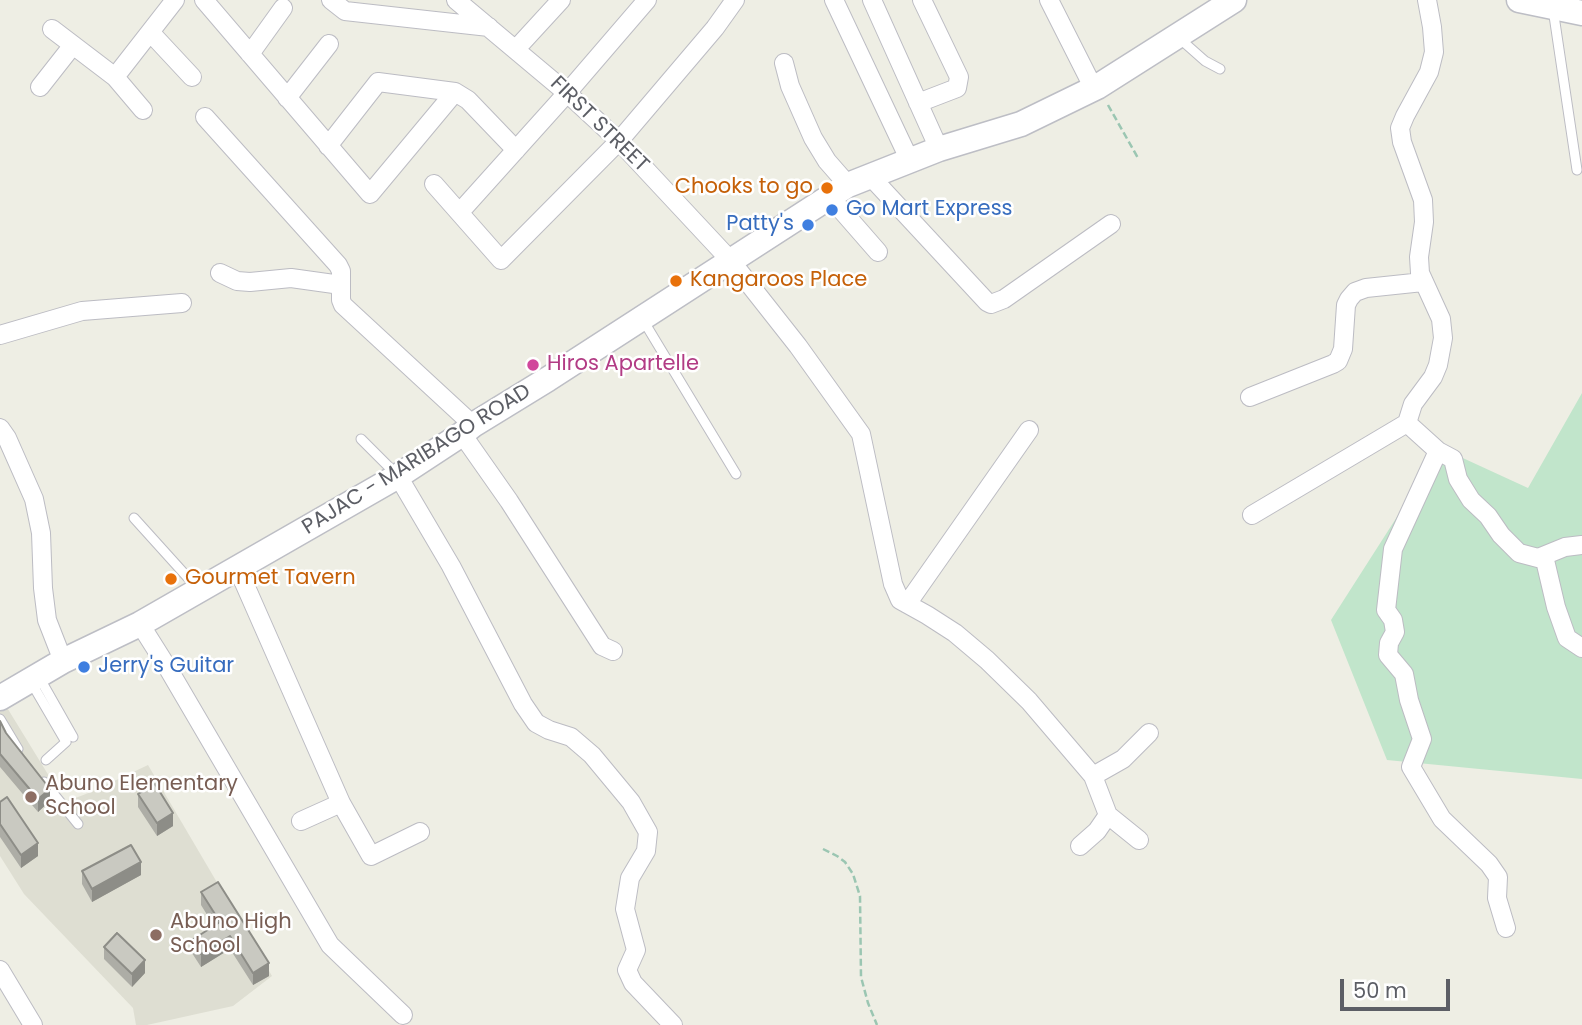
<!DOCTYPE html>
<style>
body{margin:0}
#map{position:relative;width:1582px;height:1025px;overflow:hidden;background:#eeeee4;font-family:Poppins,sans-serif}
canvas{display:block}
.scale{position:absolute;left:1340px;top:979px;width:110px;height:32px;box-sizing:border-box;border:4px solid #5c5e65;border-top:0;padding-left:9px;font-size:21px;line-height:24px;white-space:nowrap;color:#5c5e65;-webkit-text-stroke:5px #fff;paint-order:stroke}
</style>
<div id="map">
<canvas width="1582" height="1025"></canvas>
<div class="scale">50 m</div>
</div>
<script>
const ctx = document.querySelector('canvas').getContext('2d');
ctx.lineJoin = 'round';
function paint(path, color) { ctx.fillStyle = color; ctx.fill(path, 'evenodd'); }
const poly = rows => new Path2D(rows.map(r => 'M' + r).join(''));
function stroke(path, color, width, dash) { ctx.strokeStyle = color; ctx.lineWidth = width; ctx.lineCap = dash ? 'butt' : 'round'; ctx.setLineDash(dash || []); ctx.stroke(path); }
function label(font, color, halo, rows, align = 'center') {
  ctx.font = font + ' Poppins,sans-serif'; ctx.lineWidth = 5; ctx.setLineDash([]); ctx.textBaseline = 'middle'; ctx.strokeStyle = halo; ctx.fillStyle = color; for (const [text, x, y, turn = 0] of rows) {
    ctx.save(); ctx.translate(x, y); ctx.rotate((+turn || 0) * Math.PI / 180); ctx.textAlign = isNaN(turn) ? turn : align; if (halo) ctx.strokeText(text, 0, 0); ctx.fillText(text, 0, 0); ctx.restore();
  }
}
paint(poly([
 [6,706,65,802,91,792,148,765,272,976,233,1006,147,1025,136,1025,133,1008,24,894,0,856,0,709]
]), '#deded2');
paint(poly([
 [1582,393,1582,779,1387,760,1331,620,1441,448,1528,488]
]), '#c1e5cb');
const lane = poly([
 [1553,9,1577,170],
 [1179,38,1205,61,1220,69],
 [643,320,736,474],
 [361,439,397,475],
 [134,518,199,590],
 [39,677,73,737],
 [31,682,66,742,46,760],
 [0,719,18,749],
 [44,782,78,824]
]);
const street = poly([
 [204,0,370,194,455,92],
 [331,0,345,11,489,27],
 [456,0,567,93,619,141,731,261,798,346,861,434,893,584,900,600,927,615,955,633,987,660,1029,701,1093,776,1108,815,1139,840],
 [834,0,910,161],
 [872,0,939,149],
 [1049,0,1094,89],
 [52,29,115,77,143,110],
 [150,32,192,77],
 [516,49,561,0],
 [250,54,283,8],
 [784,63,790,86,813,138,827,161,848,185],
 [115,77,175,0],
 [40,87,73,45],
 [287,98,329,44],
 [918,103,957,88,959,77,922,0],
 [205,117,338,265,341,271,341,300,343,305,473,425],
 [328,146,378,82,455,92,468,100,516,150],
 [871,177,987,302,991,304,1004,299,1111,224],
 [434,184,501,260,619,141,715,28,735,0],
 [830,197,878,252],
 [460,212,567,93,647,0],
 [220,273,237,281,250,282,291,278,341,285],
 [0,335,82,311,182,303],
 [1250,397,1333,364,1338,361,1343,349,1346,305,1349,299,1355,292,1366,288,1423,282],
 [1407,423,1438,451,1393,549,1386,610,1393,620,1395,632,1389,643,1388,655,1404,674,1409,700,1422,739,1411,767,1442,819,1489,864,1498,877,1497,898,1506,928],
 [0,428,7,438,34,499,41,533,43,588,47,620,63,661],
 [462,434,509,501,602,646,613,651],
 [1438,451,1453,459,1458,479,1471,500,1488,516,1501,535,1519,553,1538,558,1565,547,1582,545],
 [398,476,451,566,523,704,536,723,549,730,571,737,592,755,631,802,648,832,646,851,630,878,625,909,636,950,627,970,633,983,673,1025],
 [1252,515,1407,423,1413,404,1433,377,1438,365,1443,338,1441,319,1420,273,1419,257,1424,222,1423,200,1402,142,1400,128,1405,116,1429,72,1434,52,1432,27,1427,0],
 [1544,556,1556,607,1567,638,1582,648],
 [238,569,341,803,371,856,420,832],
 [907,604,1029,430],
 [140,624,169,670,330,945,403,1015],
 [1093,776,1123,759,1149,733],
 [301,821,341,803],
 [1080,846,1097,831,1108,815],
 [0,970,33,1025]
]);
const secondary = poly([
 [1519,0,1582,13],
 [0,698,63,661,140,624,398,476,462,434,473,425,548,379,848,185,939,149,1021,124,1097,87,1234,0]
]);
stroke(lane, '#bcbcc3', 11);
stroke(street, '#bcbcc3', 20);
stroke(secondary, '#bdbec5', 27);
stroke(poly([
 [1108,105,1138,158],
 [823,849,837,856,845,862,853,874,860,896,861,977,868,1003,877,1025]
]), '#9bc6b2', 2.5, [7, 3.5]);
stroke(lane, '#fff', 9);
stroke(street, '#fff', 18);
stroke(secondary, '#fff', 24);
paint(poly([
 [0,721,6,733,50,801,38,812,0,767],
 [138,794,173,826,157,836,138,807],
 [0,802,38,856,21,868,0,837],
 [82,871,141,875,92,902,82,884],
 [201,892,269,976,253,985,230,949,201,967,192,953,192,940,214,926,201,905],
 [104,947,145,973,132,987,104,959]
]), '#adada6');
paint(poly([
 [50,789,50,801,38,812,38,799],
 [173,813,173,826,157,836,157,823],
 [38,843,38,856,21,868,21,855],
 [141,862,141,875,92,902,92,889],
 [230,936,230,949,201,967,201,954],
 [145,960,145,973,132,987,132,974],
 [269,963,269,976,253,985,253,973]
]), '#8d8d87');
const building = poly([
 [0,721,6,733,50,789,38,799,0,754,0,721],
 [155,784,173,813,157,823,138,794,155,784],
 [7,797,38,843,21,855,0,824,0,802,7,797],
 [131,845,141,862,92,889,82,871,131,845],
 [218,882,269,963,253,973,230,936,201,954,192,940,220,922,201,892,218,882],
 [117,933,145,960,132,974,104,947,117,933]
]);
paint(building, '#c9c9c1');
stroke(building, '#8d8d87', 2);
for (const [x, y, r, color] of [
 [827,188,7,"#e8710a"],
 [832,210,7,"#3f7fe0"],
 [808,225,7,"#3f7fe0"],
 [676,281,7,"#e8710a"],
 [533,365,7,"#d1479c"],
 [171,579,7,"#e8710a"],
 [84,667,7,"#3f7fe0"],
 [31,797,7,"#8d6e63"],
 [156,935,7,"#8d6e63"]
]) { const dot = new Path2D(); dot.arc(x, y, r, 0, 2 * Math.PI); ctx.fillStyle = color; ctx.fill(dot); stroke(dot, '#fff', 2.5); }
label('21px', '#5c5e65', '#fff', [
 ["FIRST STREET",599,125,44],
 ["PAJAC - MARIBAGO ROAD",417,460,-32]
]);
label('21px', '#c56008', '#fff', [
 ["Chooks to go",813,188,"right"],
 ["Kangaroos Place",690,281],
 ["Gourmet Tavern",185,579]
], 'left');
label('21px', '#366cbe', '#fff', [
 ["Go Mart Express",846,210],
 ["Patty's",794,225,"right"],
 ["Jerry's Guitar",98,667]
], 'left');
label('21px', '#b23c85', '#fff', [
 ["Hiros Apartelle",547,365]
], 'left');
label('21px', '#785e54', '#fff', [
 ["Abuno Elementary",45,785],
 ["School",45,809],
 ["Abuno High",170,923],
 ["School",170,947]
], 'left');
</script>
